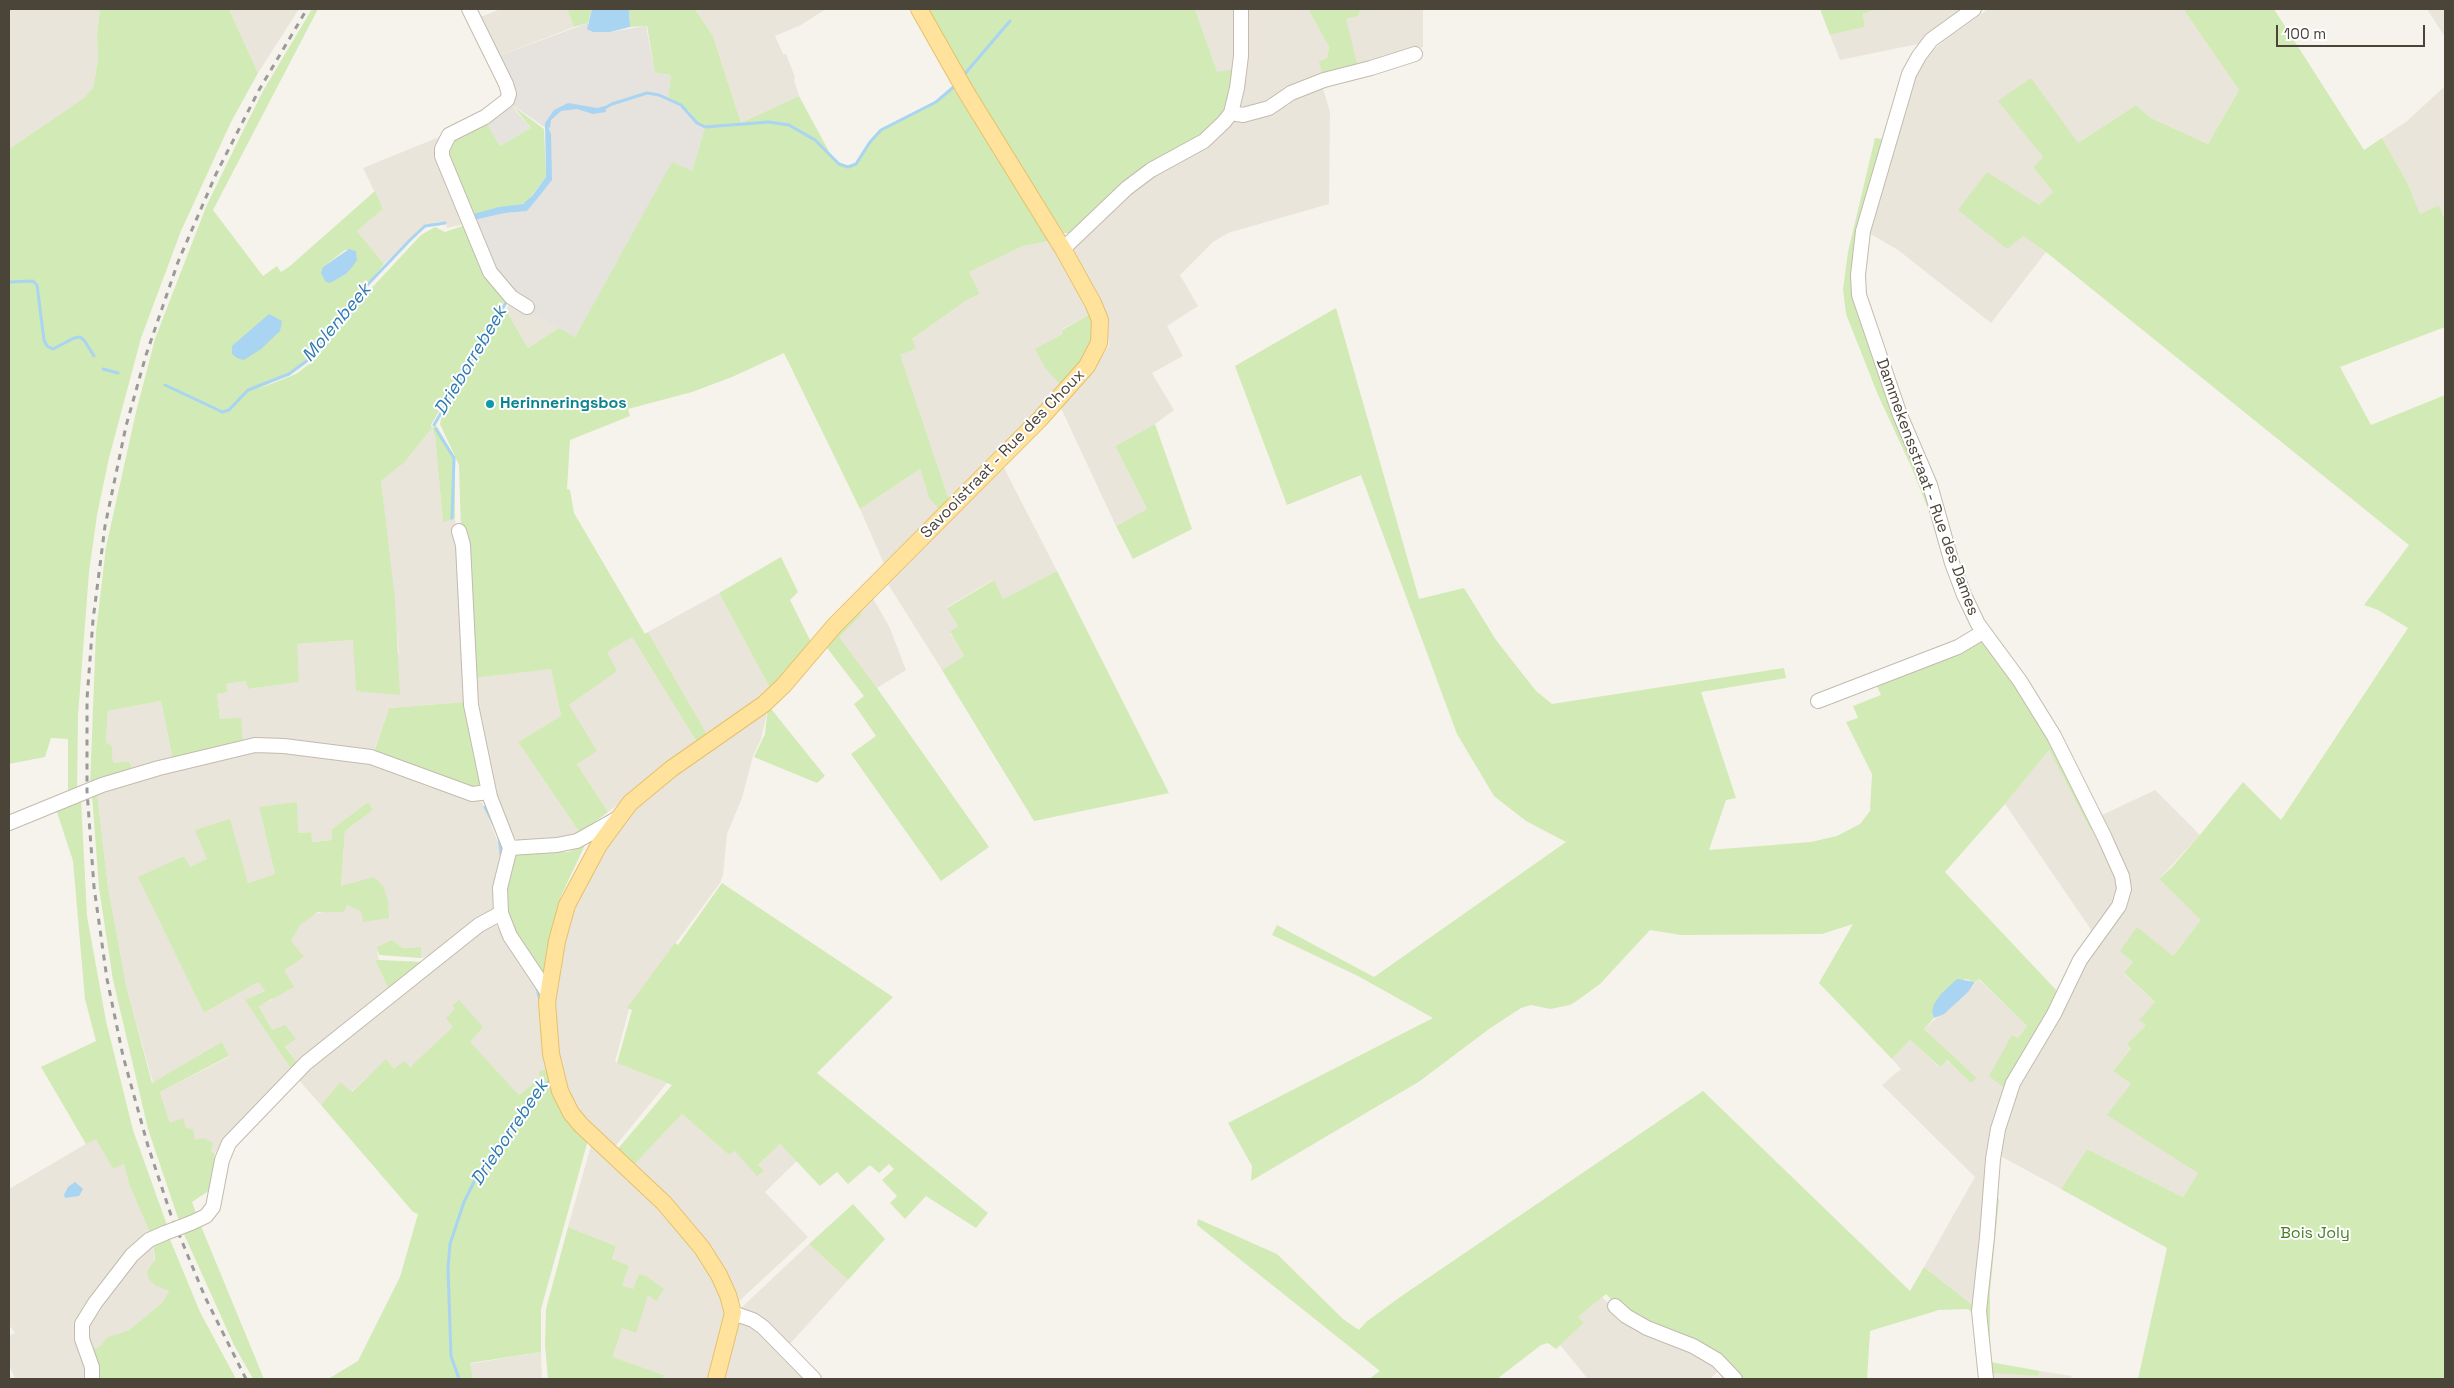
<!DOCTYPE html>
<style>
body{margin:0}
#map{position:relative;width:2454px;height:1388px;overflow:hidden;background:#f6f3ec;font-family:"Space Grotesk",sans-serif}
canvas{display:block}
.frame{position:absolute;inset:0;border:10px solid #4b4439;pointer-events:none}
.scale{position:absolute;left:2276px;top:25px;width:149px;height:22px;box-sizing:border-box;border:2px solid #4b4439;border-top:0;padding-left:6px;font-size:15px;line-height:18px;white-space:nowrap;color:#4b4439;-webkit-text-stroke:4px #fff;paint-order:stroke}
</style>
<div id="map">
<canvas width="2454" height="1388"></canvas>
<div class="frame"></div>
<div class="scale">100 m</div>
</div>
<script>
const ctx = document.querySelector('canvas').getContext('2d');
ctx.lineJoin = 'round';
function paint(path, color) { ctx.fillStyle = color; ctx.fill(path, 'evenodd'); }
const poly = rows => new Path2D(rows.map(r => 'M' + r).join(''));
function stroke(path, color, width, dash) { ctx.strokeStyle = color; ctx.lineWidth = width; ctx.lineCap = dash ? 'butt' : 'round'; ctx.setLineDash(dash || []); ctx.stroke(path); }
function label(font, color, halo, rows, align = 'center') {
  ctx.font = font + ' "Space Grotesk",sans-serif'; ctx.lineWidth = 4; ctx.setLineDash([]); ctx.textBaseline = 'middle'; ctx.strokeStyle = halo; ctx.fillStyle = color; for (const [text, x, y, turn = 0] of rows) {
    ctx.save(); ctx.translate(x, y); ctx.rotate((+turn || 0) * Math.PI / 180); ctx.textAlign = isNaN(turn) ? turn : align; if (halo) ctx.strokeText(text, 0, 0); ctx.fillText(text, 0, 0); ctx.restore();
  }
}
paint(poly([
 [9,9,100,9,97,34,98,60,93,88,84,99,9,149],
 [229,9,299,9,258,73],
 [501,9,567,9,574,27,496,57,477,18],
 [695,9,826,9,801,25,775,36,783,54,786,54,795,77,794,80,799,96,741,123,713,36],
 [1195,9,1236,9,1234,69,1217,73],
 [1245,9,1308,9,1329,47,1323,76,1274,100,1235,112],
 [1361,9,1423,9,1423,47,1371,67,1358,67,1345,19,1358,16],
 [1876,9,1967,9,1918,44,1840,60,1830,35,1865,27,1863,14],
 [1988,9,2183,9,2239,90,2208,144,2151,118,2136,105,2078,143,1999,101,2043,157,2033,167,2053,192,2039,205,2023,236,2046,252,1991,323,1898,250,1869,233,1915,73,1922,60,1945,40],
 [2427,9,2445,9,2445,37],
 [1322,85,1330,112,1329,204,1228,233,1213,242,1180,275,1198,306,1167,326,1183,356,1152,373,1174,410,1155,424,1115,446,1147,509,1116,526,1060,406,1091,372,1109,346,1106,316,1073,252,1075,242,1140,183,1232,122],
 [2445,86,2445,220,2439,205,2420,214,2408,184,2382,138,2407,121],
 [449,133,464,224,447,228,446,222,437,222,422,228,384,264,357,231,383,209,363,168],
 [1049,241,1090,314,1062,329,1064,334,1062,386,950,503,899,355,903,354,912,339,967,300,980,294,969,272,1023,246],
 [512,301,559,328,528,348,506,310],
 [432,428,435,436,443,521,455,519,457,535,466,702,389,708,373,754,243,743,220,719,217,694,228,692,226,684,246,681,248,689,299,682,296,644,354,640,399,653,381,481,405,462],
 [1003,466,1057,571,1003,599,993,580,947,607,958,626,950,633,964,656,942,670,886,581],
 [920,469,929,498,941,512,885,566,860,509],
 [719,593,771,690,708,736,648,632],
 [871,595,889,626,906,670,877,688,838,637,862,614,856,608],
 [632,637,698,744,608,812,577,764,569,705,616,671,606,652],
 [551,668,561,716,518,742,580,833,571,837,519,841,511,834,497,802,476,707,473,678],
 [161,701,173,760,133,771,113,764,112,746,106,742,108,711],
 [766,708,766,718,761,739,753,756,742,798,727,834,723,875,720,883,628,1008,629,1009,615,1062,667,1083,613,1149,565,1096,553,1019,565,931,590,869,618,827,662,783],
 [260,749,363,761,426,786,482,802,503,855,494,908,431,957,421,958,421,947,403,948,392,940,377,952,379,960,375,960,390,992,299,1065,285,1045,296,1038,272,1031,259,1005,272,1000,284,970,291,941,301,924,309,916,346,905,389,918,341,887,345,831,373,810,368,802,332,829,332,840,311,842,311,832,298,833,259,807,275,874,248,883,229,819,208,859,190,867,184,856,139,878,204,1013,258,982,265,991,246,1000,291,1069,215,1153,211,1152,213,1143,195,1140,186,1128,170,1123,160,1092,229,1057,222,1043,153,1083,126,985,108,887,97,794,134,780],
 [2049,750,2091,831,2096,828,2120,884,2120,892,2094,934,2005,804],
 [2155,790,2200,835,2159,879,2202,920,2172,957,2153,940,2121,951,2134,962,2124,974,2155,1002,2140,1020,2146,1025,2127,1044,2131,1047,2113,1071,2131,1084,2198,1173,2183,1197,2087,1149,2061,1189,1995,1153,2011,1096,2085,963,2123,906,2100,816],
 [489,925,496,925,515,957,518,956,530,970,542,998,550,1067,538,1072,540,1078,519,1095,469,1042,483,1027,452,1006,455,1009,454,1027,410,1067,394,1069,386,1060,351,1092,340,1082,321,1105,296,1077],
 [1978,979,2027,1026,2018,1038,2013,1035,1975,1307,1924,1267,1975,1177,1882,1085,1901,1069,1892,1059,1910,1040,1939,1067,1946,1060,1971,1082,1977,1078,1924,1029,1973,986],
 [682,1114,729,1155,735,1151,758,1165,780,1144,797,1161,765,1192,808,1237,736,1304,632,1167],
 [96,1138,113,1169,124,1164,129,1184,150,1233,136,1241,89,1304,87,1379,11,1379,15,1377,9,1366,9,1336,15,1333,9,1325,9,1189],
 [592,1142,627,1174,701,1255,729,1308,712,1379,663,1379,664,1375,611,1357,622,1327,636,1332,639,1274,633,1289,622,1285,612,1259,616,1246,568,1227],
 [153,1242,156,1286,169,1291,167,1294,162,1303,129,1330,109,1337,98,1348,86,1348,84,1327,130,1262],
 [809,1244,848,1280,787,1347,766,1326,741,1308],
 [1602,1297,1617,1312,1685,1346,1721,1369,1710,1379,1588,1379,1560,1345,1584,1323,1578,1317],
 [738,1322,752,1324,810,1379,720,1379],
 [541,1352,542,1379,473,1379,469,1364],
 [2040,1371,2072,1376,2070,1379,1990,1379,1989,1373,2038,1376]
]), '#eae5da');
paint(poly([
 [588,23,588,29,610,32,646,26,655,73,671,75,668,100,688,110,697,123,705,127,692,171,672,163,575,337,528,311,496,276,474,220,505,213,527,211,551,181,550,131,514,106,515,110,531,128,500,146,486,122,513,106,512,95,496,57]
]), '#e6e2dd');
paint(poly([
 [100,9,229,9,258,73,231,122,181,231,141,338,109,458,97,515,89,572,78,716,77,791,68,795,68,739,51,738,45,757,9,764,9,149,83,99,93,88,98,60,97,34],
 [312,9,318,9,213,210,263,276,277,266,281,272,290,266,375,191,383,209,357,231,384,264,308,361,291,373,258,389,296,374,316,359,354,307,421,235,435,227,445,232,468,224,479,265,486,279,505,300,431,425,432,428,436,425,455,458,455,519,443,522,435,436,432,428,405,462,381,481,395,599,400,695,356,691,353,640,297,644,299,682,248,689,246,681,226,684,228,692,217,694,220,719,241,718,243,743,173,760,161,701,108,711,106,742,112,746,113,763,129,762,133,771,90,785,96,632,106,547,136,412,155,339,206,207,237,143,263,91],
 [345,250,354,250,357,257,346,274,334,281,323,267],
 [567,9,592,9,588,23,574,27],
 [629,9,695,9,713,36,741,123,799,96,833,159,848,167,856,164,870,142,881,130,936,102,953,88,1049,241,1023,246,969,272,980,294,967,300,912,339,916,348,900,355,950,503,941,512,929,498,920,469,860,509,784,353,732,377,692,392,628,409,630,416,570,440,567,489,570,490,574,513,645,634,648,632,708,736,698,744,632,637,607,652,617,671,569,705,597,751,577,764,608,812,580,833,518,742,561,716,551,669,473,678,466,531,461,531,459,465,440,424,441,419,506,310,528,348,559,328,575,337,672,162,692,171,705,127,697,123,688,110,668,100,671,75,655,73,647,26,630,27],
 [928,9,1195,9,1217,72,1234,69,1228,102,1217,122,1209,130,1073,233,1064,233,994,127],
 [1308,9,1361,9,1358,16,1346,19,1358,67,1323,76,1319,62,1327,58,1329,47],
 [1820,9,1876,9,1863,14,1865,27,1830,35],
 [2183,9,2274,9,2364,150,2382,138,2408,184,2420,214,2439,205,2445,220,2445,327,2340,367,2371,425,2445,395,2445,1379,2138,1379,2167,1248,2061,1189,2087,1149,2183,1197,2198,1173,2107,1115,2131,1084,2113,1071,2131,1048,2127,1044,2146,1025,2139,1020,2155,1002,2124,973,2133,962,2120,951,2137,927,2173,956,2201,920,2159,879,2172,867,2200,835,2243,782,2281,820,2408,628,2378,610,2364,605,2409,545,2046,252,2023,236,2007,249,1958,210,1987,172,2039,205,2053,192,2033,167,2043,157,1998,101,2031,78,2078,143,2136,105,2151,118,2208,144,2239,90],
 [513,106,544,129,546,177,526,203,473,214,446,154,451,141,486,122,500,146,531,128],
 [1875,138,1882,139,1856,247,1854,297,1857,311,1886,390,1922,473,1972,621,1968,621,1945,566,1929,511,1910,464,1878,395,1846,314,1843,289,1848,252],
 [1336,308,1419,599,1464,588,1496,640,1536,691,1552,704,1784,668,1786,678,1701,692,1736,798,1726,800,1709,850,1811,842,1837,836,1860,824,1870,811,1872,774,1846,722,1858,718,1853,706,1881,695,1875,682,1983,639,2027,698,2096,828,2091,831,2049,750,2005,804,1945,872,2058,992,2006,1089,1989,1076,2012,1035,2018,1038,2027,1026,1979,979,1975,982,1965,979,1932,1012,1934,1018,1924,1029,1977,1078,1971,1083,1947,1060,1940,1067,1910,1040,1892,1059,1819,983,1853,924,1822,934,1681,935,1650,930,1600,984,1578,1000,1570,1005,1550,1009,1531,1005,1521,1008,1489,1029,1420,1081,1251,1181,1252,1166,1228,1123,1433,1018,1358,976,1272,935,1277,925,1374,977,1566,842,1526,821,1494,796,1457,734,1361,475,1287,505,1235,366],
 [1090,314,1093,329,1090,349,1062,386,1046,369,1035,349,1063,334,1062,330],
 [1155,424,1192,529,1133,559,1116,526,1147,509,1115,446],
 [781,557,798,592,790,600,811,642,771,690,719,593],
 [1057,571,1169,793,1034,821,942,670,964,656,950,632,958,626,947,608,994,580,1003,599],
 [856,608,862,614,839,637,877,688,989,847,941,881,851,754,876,736,854,704,864,696,824,644],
 [466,702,482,782,478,787,474,789,373,755,389,708],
 [768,705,825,776,817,783,754,757,765,734],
 [97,794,108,887,126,985,152,1083,222,1042,229,1056,160,1092,170,1123,183,1118,186,1128,193,1129,195,1140,204,1138,213,1143,211,1152,215,1153,210,1190,192,1202,197,1216,180,1224,148,1129,113,980,99,888,92,795],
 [81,799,87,916,106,1021,133,1130,168,1228,150,1233,129,1184,124,1164,113,1169,96,1139,86,1144,41,1067,96,1041,85,999,73,861,56,809],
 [297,802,298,833,311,832,312,842,332,840,332,829,368,802,373,810,345,831,341,886,374,877,383,886,388,901,389,918,363,922,361,911,347,905,344,912,318,912,301,924,291,941,304,957,284,970,294,987,259,1006,272,1030,285,1025,296,1039,285,1046,299,1065,291,1069,245,1000,265,991,258,982,204,1013,138,877,184,856,190,867,207,859,195,830,230,819,248,883,275,874,259,807],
 [585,845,560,898,561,904,543,970,539,972,507,919,504,895,513,857,523,852,568,852],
 [722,883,893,997,817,1073,988,1213,976,1228,926,1196,905,1219,890,1203,897,1196,882,1180,894,1169,889,1164,879,1173,870,1165,848,1184,837,1172,820,1186,780,1144,758,1165,764,1171,757,1176,735,1151,729,1155,682,1114,632,1167,616,1151,672,1085,617,1063,632,1010,627,1008,675,943,678,945],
 [392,940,403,948,421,947,421,958,379,955,377,947],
 [375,960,379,960,423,962,390,992],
 [459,1000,483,1027,470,1042,519,1095,540,1078,538,1072,550,1067,557,1104,562,1113,579,1135,588,1140,541,1309,541,1352,470,1363,473,1379,328,1379,358,1361,400,1277,418,1214,413,1212,321,1105,340,1082,352,1092,386,1059,394,1069,404,1061,410,1067,453,1027,446,1018,455,1009,452,1006],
 [1703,1091,1910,1291,1924,1267,1975,1307,1973,1313,1968,1309,1939,1310,1870,1331,1867,1379,1738,1379,1650,1326,1616,1304,1606,1294,1578,1317,1584,1323,1556,1349,1548,1343,1541,1345,1497,1379,1369,1379,1380,1371,1197,1225,1198,1219,1277,1254,1343,1319,1359,1330,1366,1322,1403,1295],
 [1992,1198,1999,1199,1990,1291,1990,1362,2040,1371,2038,1376,1989,1373,1984,1341],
 [853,1204,885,1239,848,1280,809,1244],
 [201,1226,264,1379,253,1379,234,1345,183,1232],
 [568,1227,616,1246,612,1259,629,1266,622,1285,633,1289,639,1274,646,1276,664,1289,656,1301,648,1295,636,1333,622,1328,612,1357,664,1375,663,1379,548,1379,545,1345,546,1309],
 [169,1237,200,1312,236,1379,94,1379,86,1348,98,1348,108,1337,129,1330,162,1303,167,1294,169,1291,156,1286,149,1279,147,1272,155,1259,153,1242]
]), '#d2eab5');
paint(poly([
 [592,9,629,9,630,27,610,32,593,32,587,29],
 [568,103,597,108,605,106,606,112,593,114,577,109,561,111,551,120,550,128,548,127,551,134,552,180,537,199,527,211,505,213,474,220,473,214,499,207,523,204,532,196,546,177,545,123,554,110],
 [349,249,356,251,357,260,353,266,346,274,334,281,329,283,325,281,321,273,323,267],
 [269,314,282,321,280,331,261,349,244,360,237,358,232,354,232,346],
 [1957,979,1975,982,1968,992,1944,1014,1934,1018,1932,1012,1934,1004,1941,994],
 [75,1182,83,1189,79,1196,65,1198,64,1195,68,1187]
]), '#a9d4f2');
stroke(poly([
 [963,76,1010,21],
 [603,109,612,104,647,93,659,95,681,105,697,123,705,127,769,122,789,125,815,140,839,164,848,167,856,164,870,142,881,130,936,102,956,85],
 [9,282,33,281,37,285,44,340,47,346,53,349,74,338,80,337,84,340,94,356],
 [103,369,118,373],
 [165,385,214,408,222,412,229,410,248,390,289,374,312,357,354,299,410,240,425,226,445,223],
 [434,425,508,299],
 [436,429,454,458,452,518],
 [485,807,495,827],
 [499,837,501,854],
 [537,988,540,1001],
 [459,1379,451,1356,448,1268,450,1244,464,1202,475,1180,520,1113,548,1083,550,1079]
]), '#a9d4f2', 3);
const minor = poly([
 [469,9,506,84,509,94,507,100,485,117,449,135,442,149,442,156,490,272,511,297,527,307],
 [1974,9,1931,40,1919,56,1909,74,1863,231,1858,275,1859,295,1900,415,1930,485,1952,563,1964,595,1978,624,2020,681,2054,736,2104,836,2122,876,2124,889,2119,906,2080,960,2054,1014,2013,1083,1998,1129,1993,1159,1987,1237,1979,1311,1986,1379],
 [1231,113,1243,115,1269,108,1291,93,1324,80,1371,68,1415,54],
 [1063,249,1127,188,1151,170,1204,141,1224,122,1231,113,1237,88,1241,56,1241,9],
 [459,531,463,545,471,705,490,797,510,848],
 [1818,701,1958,647,1983,632],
 [9,823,102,785,159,768,255,745,284,746,371,757,472,794,489,792],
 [510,848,500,888,501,913,510,936,548,993],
 [510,848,557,845,577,841,618,818],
 [191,1223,206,1216,213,1207,222,1160,229,1143,306,1063,479,925,501,913],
 [1615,1306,1626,1316,1647,1328,1693,1346,1717,1360,1735,1379],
 [733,1313,753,1320,763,1327,814,1379],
 [92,1379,92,1367,82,1339,82,1324,95,1303,132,1255,149,1240,165,1233]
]);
const major = poly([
 [716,1379,733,1313,728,1295,719,1275,702,1248,664,1203,581,1125,571,1113,560,1091,551,1054,547,1002,557,941,567,905,599,845,630,803,671,769,764,704,784,685,835,625,1040,419,1087,366,1099,343,1100,320,1093,303,1063,249,966,92,919,9]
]);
stroke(minor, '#c2bbae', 16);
stroke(major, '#e6c16a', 18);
stroke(minor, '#fff', 14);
stroke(major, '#ffe39c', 16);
stroke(poly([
 [246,1379,205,1297,171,1215,148,1146,123,1056,107,979,94,887,87,791,87,699,93,620,105,526,126,426,146,355,178,262,216,174,259,90,307,9]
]), '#9a9a9a', 3, [6, 6]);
const minorBridge = poly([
 [165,1233,191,1223]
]);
stroke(minorBridge, '#c2bbae', 16, []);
stroke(minorBridge, '#fff', 14);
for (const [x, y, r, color] of [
 [490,404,5,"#0f9aa8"]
]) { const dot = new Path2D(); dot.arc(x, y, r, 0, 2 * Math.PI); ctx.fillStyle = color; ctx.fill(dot); stroke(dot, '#fff', 2); }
label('bold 16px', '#0d838f', '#fff', [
 ["Herinneringsbos",500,404]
], 'left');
label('16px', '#4b4439', '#fff', [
 ["Savooistraat - Rue des Choux",1003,454,-46],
 ["Dammekensstraat - Rue des Dames",1927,487,70]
]);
label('16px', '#4a7f2a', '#fff', [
 ["Bois Joly",2315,1234]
]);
label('italic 18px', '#2e7ab2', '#fff', [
 ["Molenbeek",337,323,-50],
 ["Drieborrebeek",471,361,-59],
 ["Drieborrebeek",510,1133,-56]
]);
</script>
